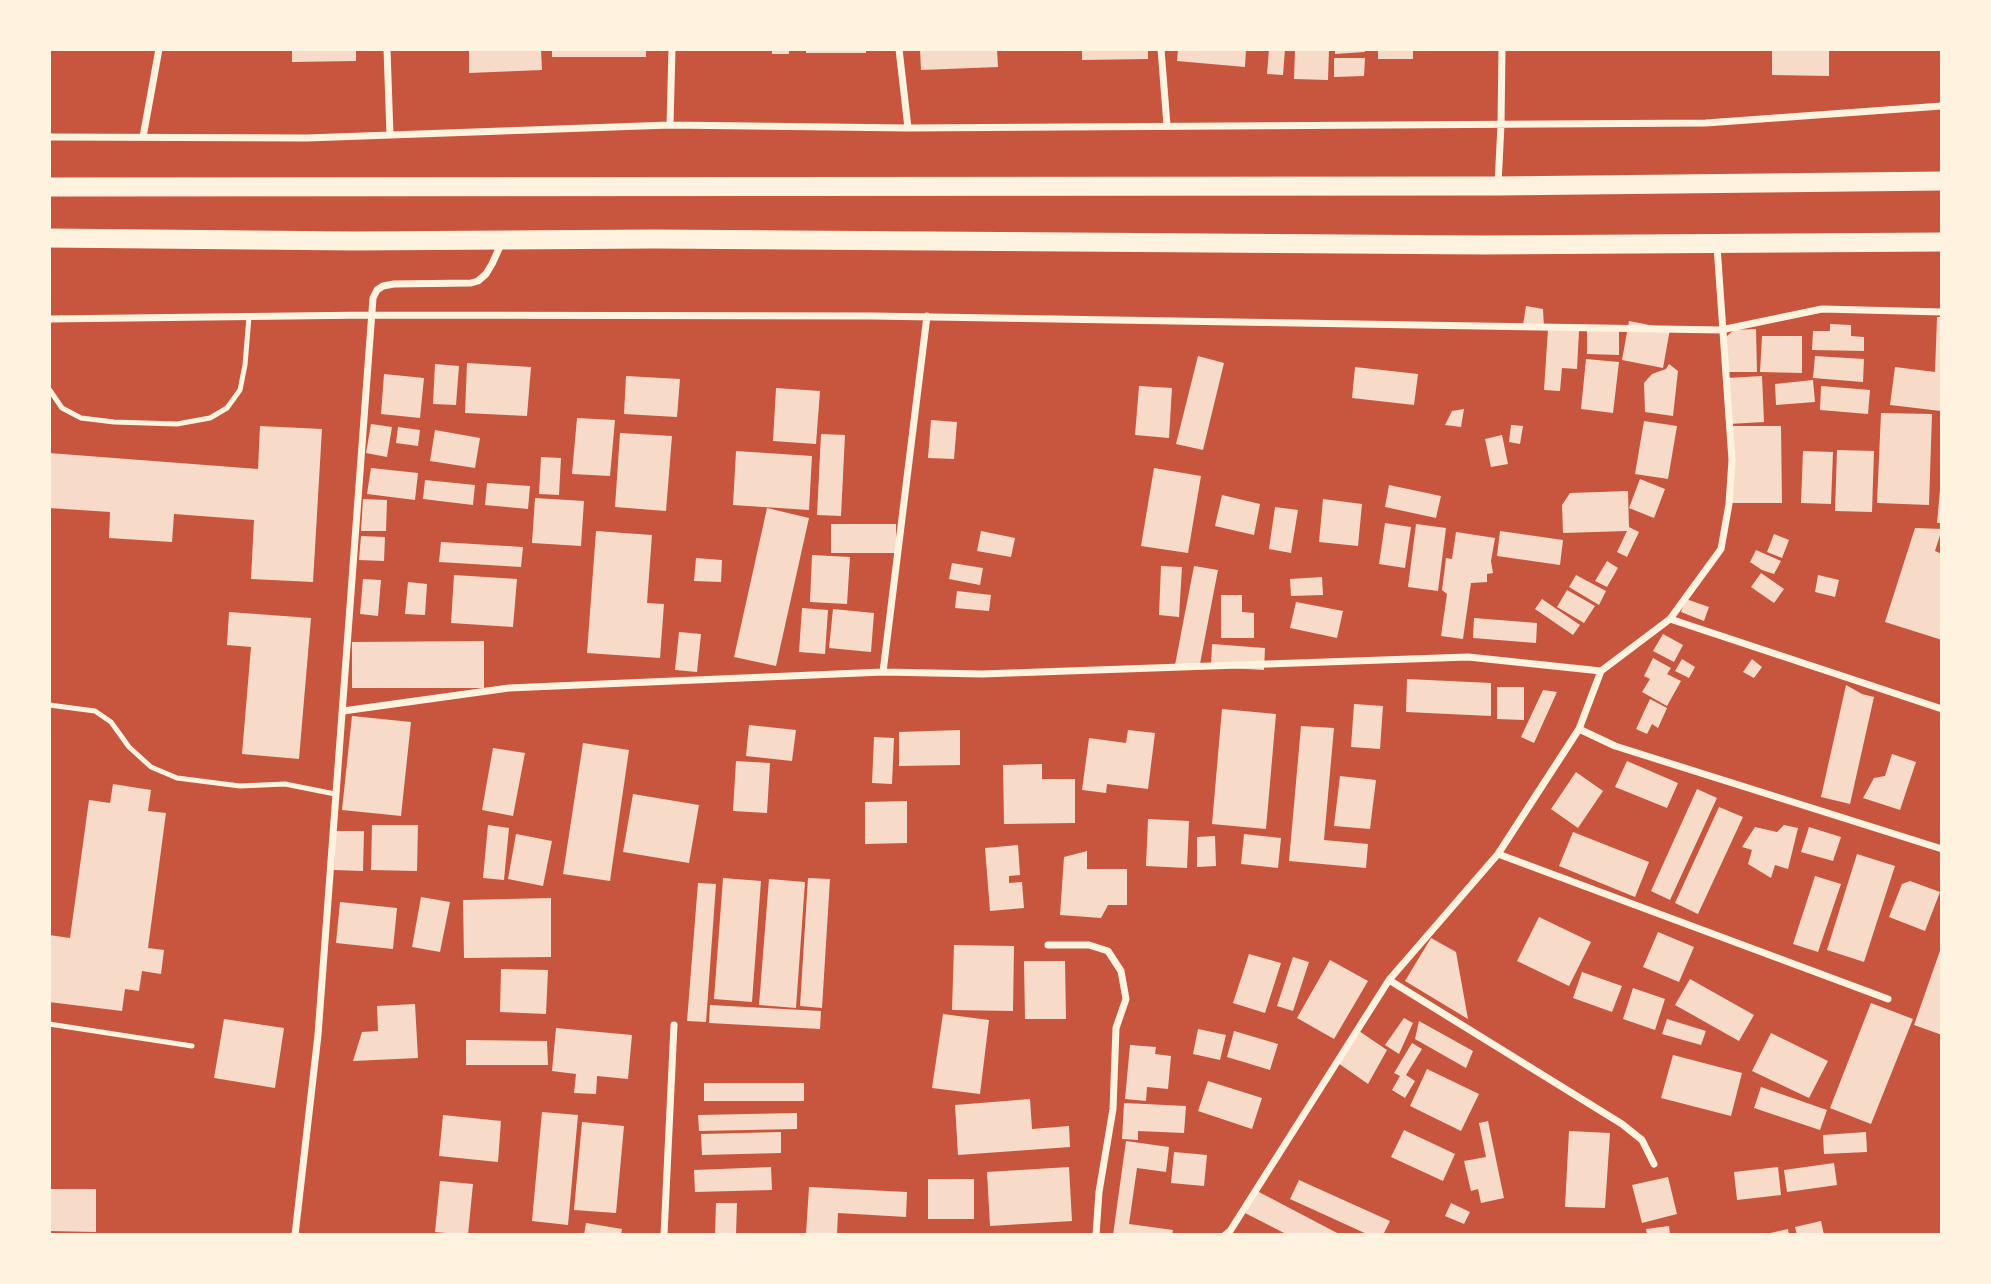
<!DOCTYPE html>
<style>
body{margin:0}
#map{position:relative;width:1991px;height:1284px;overflow:hidden;background:#c8553d;font-family:"Archivo Narrow",sans-serif}
canvas{display:block}
.frame{position:absolute;inset:0;border:51px solid #fff3e0;pointer-events:none}
</style>
<div id="map">
<canvas width="1991" height="1284"></canvas>
<div class="frame"></div>
</div>
<script>
const ctx = document.querySelector('canvas').getContext('2d');
ctx.lineJoin = 'round';
function paint(path, color) { ctx.fillStyle = color; ctx.fill(path, 'evenodd'); }
const poly = rows => new Path2D(rows.map(r => 'M' + r).join(''));
function stroke(path, color, width, dash) { ctx.strokeStyle = color; ctx.lineWidth = width; ctx.lineCap = dash ? 'butt' : 'round'; ctx.setLineDash(dash || []); ctx.stroke(path); }
paint(poly([
 [292,49,356,49,356,61,292,62],
 [469,49,541,49,542,70,469,73],
 [552,49,646,49,646,57,552,57],
 [772,49,789,49,789,54,772,54],
 [806,49,866,49,866,53,806,53],
 [920,49,997,49,998,67,921,70],
 [1082,49,1148,49,1148,59,1082,60],
 [1178,49,1246,49,1245,67,1177,61],
 [1269,49,1285,49,1283,75,1267,74],
 [1295,49,1329,49,1328,80,1294,79],
 [1335,49,1364,49,1365,52,1335,54],
 [1378,49,1413,49,1413,59,1378,59],
 [1772,49,1829,49,1829,76,1772,75],
 [1334,58,1365,58,1364,76,1334,77],
 [1526,306,1543,309,1544,328,1523,325],
 [1937,317,1942,317,1941,411,1890,405,1895,367,1935,372],
 [1629,321,1670,329,1663,368,1622,360],
 [1830,324,1851,325,1851,336,1864,337,1864,351,1812,350,1813,331,1830,331],
 [1548,329,1579,331,1577,369,1562,368,1560,391,1544,390],
 [1756,329,1757,372,1723,372,1723,336,1727,336,1734,330],
 [1587,330,1619,331,1619,355,1587,354],
 [1762,336,1802,336,1802,373,1760,372],
 [1198,356,1224,363,1203,450,1176,444],
 [1815,356,1864,359,1863,382,1813,378],
 [1586,359,1619,362,1613,413,1581,409],
 [467,363,531,367,527,416,465,413],
 [435,364,459,366,456,405,433,404],
 [1669,364,1678,371,1673,416,1645,412,1644,383,1652,374,1666,369],
 [1355,367,1418,374,1414,405,1352,398],
 [384,374,424,378,420,418,381,414],
 [626,376,680,379,677,417,624,414],
 [1762,376,1764,422,1729,424,1727,378],
 [1813,380,1815,402,1776,405,1775,384],
 [1139,386,1172,388,1169,438,1135,435],
 [1821,386,1870,390,1868,414,1820,410],
 [776,388,820,391,816,444,773,441],
 [1464,409,1461,427,1445,425,1452,411],
 [1881,413,1932,414,1929,505,1877,503],
 [577,418,615,420,610,476,572,474],
 [931,420,957,422,954,459,928,458],
 [1644,421,1677,426,1668,479,1635,474],
 [371,424,392,427,387,457,366,453],
 [1511,425,1523,426,1520,444,1509,442],
 [260,426,322,429,313,582,251,579,254,520,174,514,172,542,109,538,110,512,49,508,49,453,258,469],
 [1729,426,1781,426,1782,503,1730,503],
 [398,427,420,430,418,446,396,443],
 [435,430,480,438,475,468,430,461],
 [620,433,672,436,666,511,615,507],
 [821,434,845,435,841,516,817,515],
 [1502,435,1508,464,1491,467,1485,439],
 [1837,450,1874,451,1872,512,1835,511],
 [736,451,812,456,809,510,733,505],
 [1803,451,1833,452,1831,504,1801,503],
 [541,457,561,458,559,495,539,494],
 [371,468,418,473,415,500,367,494],
 [1154,468,1201,476,1188,553,1141,546],
 [1640,479,1665,489,1654,518,1629,508],
 [425,480,475,485,473,505,423,499],
 [487,483,530,486,528,509,485,505],
 [1389,485,1441,496,1436,518,1385,507],
 [1940,490,1942,490,1942,523,1937,523],
 [1628,491,1629,527,1639,532,1627,557,1617,552,1627,531,1563,533,1562,505,1570,493],
 [1222,495,1260,504,1254,535,1215,526],
 [535,498,584,501,581,546,532,543],
 [363,499,387,500,386,531,361,531],
 [1323,499,1362,504,1358,546,1319,542],
 [1275,507,1298,510,1291,553,1269,549],
 [767,508,809,518,776,666,734,657],
 [1385,523,1411,527,1405,568,1379,564],
 [831,524,896,524,896,553,831,553],
 [1416,524,1446,528,1438,591,1408,587],
 [1915,528,1942,529,1935,551,1942,554,1942,640,1885,622],
 [596,531,652,535,647,603,664,604,660,658,587,653],
 [981,531,1015,538,1011,557,977,551],
 [1500,531,1563,540,1560,565,1497,556],
 [1456,532,1495,538,1491,561,1493,573,1487,574,1487,582,1471,583,1463,639,1441,636,1447,594,1442,590,1446,558,1452,559],
 [1774,534,1789,540,1782,558,1767,552],
 [361,536,385,537,384,561,359,560],
 [441,542,523,547,521,567,439,562],
 [1756,550,1781,561,1774,574,1762,570,1750,562],
 [812,555,850,557,847,604,810,602],
 [696,558,722,560,721,582,694,581],
 [1607,561,1618,568,1607,587,1595,581],
 [952,563,983,568,980,585,949,579],
 [1161,566,1182,567,1179,617,1159,615],
 [1194,566,1218,570,1199,669,1175,665],
 [1761,573,1784,589,1774,603,1751,587],
 [454,575,517,579,513,627,451,623],
 [1576,575,1606,591,1599,605,1569,587],
 [1818,575,1839,580,1835,597,1815,592],
 [1322,577,1323,595,1291,596,1290,579],
 [363,579,381,580,378,616,360,614],
 [408,582,427,584,425,615,405,614],
 [1567,590,1595,606,1584,623,1557,607],
 [957,591,991,595,989,611,955,608],
 [1221,595,1242,595,1242,612,1254,613,1254,638,1221,638],
 [1542,599,1580,625,1573,635,1535,609],
 [1686,599,1709,607,1704,621,1681,612],
 [1296,602,1343,611,1337,638,1290,628],
 [802,608,828,610,825,654,799,652],
 [833,609,874,613,871,652,829,648],
 [229,612,311,618,299,759,242,754,251,647,227,645],
 [1474,618,1537,623,1536,643,1473,638],
 [679,632,701,634,697,672,675,670],
 [1663,634,1683,645,1674,662,1653,651],
 [484,641,484,688,352,688,352,642],
 [1212,644,1265,648,1264,670,1211,667],
 [1653,658,1671,668,1667,674,1681,681,1667,706,1642,692,1650,679,1644,676],
 [1682,659,1695,667,1689,678,1675,671],
 [1752,659,1762,667,1754,678,1743,672],
 [1407,679,1491,683,1491,716,1406,712],
 [1846,685,1862,694,1874,697,1850,804,1821,797],
 [1497,687,1524,687,1524,720,1497,719],
 [1543,690,1557,692,1534,743,1521,737],
 [1650,699,1667,708,1658,728,1652,724,1647,734,1636,729],
 [1354,704,1383,706,1380,749,1351,747],
 [1222,709,1276,714,1266,829,1212,824],
 [352,716,411,722,401,816,342,810],
 [749,725,796,730,792,761,746,756],
 [1301,726,1334,728,1324,840,1368,844,1366,868,1289,861],
 [960,730,960,765,899,766,899,732],
 [1128,730,1155,733,1148,789,1107,784,1106,793,1082,790,1089,738,1126,743],
 [874,737,894,738,892,784,872,783],
 [583,743,629,750,610,881,563,874],
 [493,748,525,753,513,816,482,810],
 [1892,754,1916,762,1900,810,1863,798,1874,778,1885,776],
 [736,761,770,763,767,813,733,811],
 [1627,761,1678,783,1667,808,1615,787],
 [1042,764,1042,779,1075,779,1075,823,1004,824,1003,765],
 [1576,772,1603,791,1578,828,1551,809],
 [1340,776,1376,780,1370,829,1334,826],
 [113,784,151,790,148,811,166,813,148,948,164,950,161,974,142,971,139,991,125,989,122,1011,49,1002,49,935,70,938,89,800,110,803],
 [1697,789,1717,798,1670,900,1651,891],
 [633,794,699,805,689,863,623,852],
 [907,801,907,843,865,844,865,802],
 [1719,807,1743,817,1698,914,1675,903],
 [1148,819,1189,821,1187,868,1146,866],
 [372,825,418,825,417,871,371,870],
 [488,825,509,828,504,880,483,878],
 [1784,825,1798,828,1788,869,1775,865,1771,878,1748,864,1752,850,1742,847,1755,827,1777,832],
 [1809,827,1841,837,1833,861,1801,852],
 [335,831,364,831,363,871,334,870],
 [1573,832,1649,862,1635,897,1559,866],
 [516,834,552,841,543,886,508,879],
 [1244,834,1281,838,1278,868,1241,864],
 [1215,836,1216,866,1197,867,1197,837],
 [1018,845,1020,875,1009,876,1009,883,1022,882,1024,908,990,911,985,848],
 [1087,851,1087,869,1127,869,1127,905,1108,905,1101,918,1060,915,1064,857],
 [1857,854,1895,866,1864,962,1827,950],
 [1815,876,1841,884,1818,952,1793,944],
 [723,878,761,881,752,1002,714,999],
 [808,878,830,879,822,1008,800,1006],
 [769,879,805,882,796,1008,759,1005],
 [1910,881,1940,892,1925,931,1889,917,1902,884],
 [698,883,716,884,706,1022,687,1021],
 [421,897,450,902,440,952,412,947],
 [551,898,551,957,464,958,463,900],
 [340,902,397,908,393,949,336,943],
 [1539,917,1591,942,1569,986,1517,961],
 [1658,932,1694,947,1679,982,1643,967],
 [1431,938,1456,952,1468,1019,1405,981],
 [954,945,1014,946,1013,1011,952,1010],
 [1942,945,1942,1035,1914,1025],
 [1249,954,1281,963,1265,1013,1233,1003],
 [1293,957,1309,962,1293,1011,1277,1006],
 [1330,960,1368,981,1334,1039,1297,1018],
 [1024,961,1065,961,1066,1019,1025,1019],
 [501,969,548,970,546,1014,500,1012],
 [1582,972,1622,986,1612,1012,1573,998],
 [1690,979,1754,1015,1739,1041,1675,1005],
 [1633,988,1665,999,1655,1030,1623,1019],
 [1871,1003,1913,1019,1871,1124,1830,1108],
 [415,1004,418,1058,353,1061,362,1032,378,1031,377,1006],
 [710,1005,821,1011,820,1029,709,1023],
 [943,1014,989,1020,980,1094,932,1088],
 [1404,1018,1413,1023,1399,1054,1385,1045],
 [224,1019,284,1028,275,1088,214,1078],
 [1667,1019,1706,1031,1701,1045,1662,1034],
 [1419,1021,1473,1051,1466,1068,1415,1039],
 [556,1028,632,1035,628,1079,597,1076,596,1094,574,1093,576,1074,552,1071],
 [1198,1029,1226,1035,1220,1060,1193,1054],
 [1234,1031,1278,1044,1270,1070,1227,1057],
 [1359,1031,1387,1050,1368,1084,1338,1063],
 [1771,1033,1828,1061,1809,1098,1752,1071],
 [466,1040,547,1041,548,1065,466,1065],
 [1412,1043,1422,1049,1406,1075,1415,1081,1405,1098,1392,1090,1400,1076,1394,1073],
 [1130,1045,1156,1047,1155,1054,1171,1056,1168,1089,1147,1087,1146,1101,1125,1099],
 [1673,1055,1742,1073,1731,1116,1661,1098],
 [1427,1069,1479,1094,1461,1131,1410,1106],
 [1208,1081,1262,1098,1252,1129,1198,1111],
 [704,1083,804,1083,804,1101,704,1101],
 [1761,1087,1827,1110,1820,1130,1754,1108],
 [1030,1099,1032,1129,1069,1126,1070,1147,958,1155,955,1105],
 [1124,1103,1186,1106,1184,1133,1138,1131,1138,1140,1122,1139],
 [542,1112,578,1115,568,1225,532,1221],
 [797,1113,797,1129,699,1131,698,1115],
 [443,1115,501,1121,498,1162,439,1156],
 [1488,1121,1504,1198,1481,1203,1478,1189,1471,1191,1464,1161,1486,1157,1479,1123],
 [582,1122,624,1126,616,1213,574,1210],
 [1404,1130,1455,1154,1443,1181,1391,1157],
 [1569,1131,1610,1133,1605,1208,1565,1207],
 [781,1132,781,1153,702,1155,701,1134],
 [1866,1132,1867,1152,1824,1154,1823,1135],
 [1126,1141,1169,1147,1166,1172,1137,1168,1129,1224,1173,1230,1172,1235,1113,1235],
 [1174,1152,1207,1155,1204,1186,1171,1183],
 [1834,1163,1837,1185,1787,1192,1784,1170],
 [771,1167,772,1190,695,1192,694,1170],
 [1069,1167,1072,1221,990,1226,987,1172],
 [1778,1167,1781,1195,1737,1200,1734,1172],
 [1668,1177,1677,1214,1642,1223,1632,1185],
 [928,1179,974,1179,974,1219,928,1219],
 [1299,1180,1390,1221,1383,1235,1369,1235,1290,1199],
 [440,1181,473,1184,468,1235,435,1232],
 [809,1187,907,1192,906,1217,838,1213,837,1235,806,1234],
 [49,1189,96,1189,96,1232,49,1231],
 [1257,1191,1341,1235,1288,1235,1245,1213],
 [716,1203,737,1203,736,1235,715,1235],
 [1451,1203,1470,1212,1464,1224,1445,1216],
 [1821,1221,1824,1235,1797,1235,1795,1227],
 [586,1223,622,1229,621,1235,584,1235],
 [1669,1226,1670,1235,1647,1235,1646,1229],
 [1788,1229,1789,1235,1766,1235,1766,1234]
]), '#f7dbc8');
stroke(poly([
 [49,389,62,408,81,418,114,422,177,424,210,418,227,408,240,390,245,365,249,317],
 [49,705,95,711,111,722,129,747,151,767,177,778,240,786,285,784,335,794],
 [49,1024,192,1046]
]), '#fff3e0', 5);
stroke(poly([
 [387,49,390,135],
 [899,49,908,128],
 [1161,49,1167,125],
 [670,125,672,49],
 [49,137,307,138,670,125,908,128,1706,123,1942,106],
 [143,137,159,49],
 [1498,185,1501,124,1502,49],
 [49,319,371,315,872,316,1721,330,1822,309,1942,312],
 [1670,619,1942,709],
 [883,672,927,316],
 [343,711,509,688,883,672,982,674,1468,657,1601,671],
 [1579,729,1615,746,1942,849],
 [1498,854,1888,999],
 [1048,945,1089,945,1108,951,1121,971,1126,999,1116,1028,1113,1109,1099,1192,1096,1235],
 [1389,980,1622,1124,1642,1140,1654,1164],
 [295,1235,318,1035,373,298,377,290,383,286,394,284,471,283,478,281,486,274,492,264,502,242],
 [664,1235,674,1025],
 [1225,1235,1230,1231,1389,980,1498,854,1579,729,1601,671,1670,619,1721,549,1729,504,1732,460,1717,246]
]), '#fff3e0', 7);
stroke(poly([
 [49,187,1498,186,1942,181],
 [49,238,355,241,655,239,1483,245,1942,242]
]), '#fff3e0', 19);
</script>
